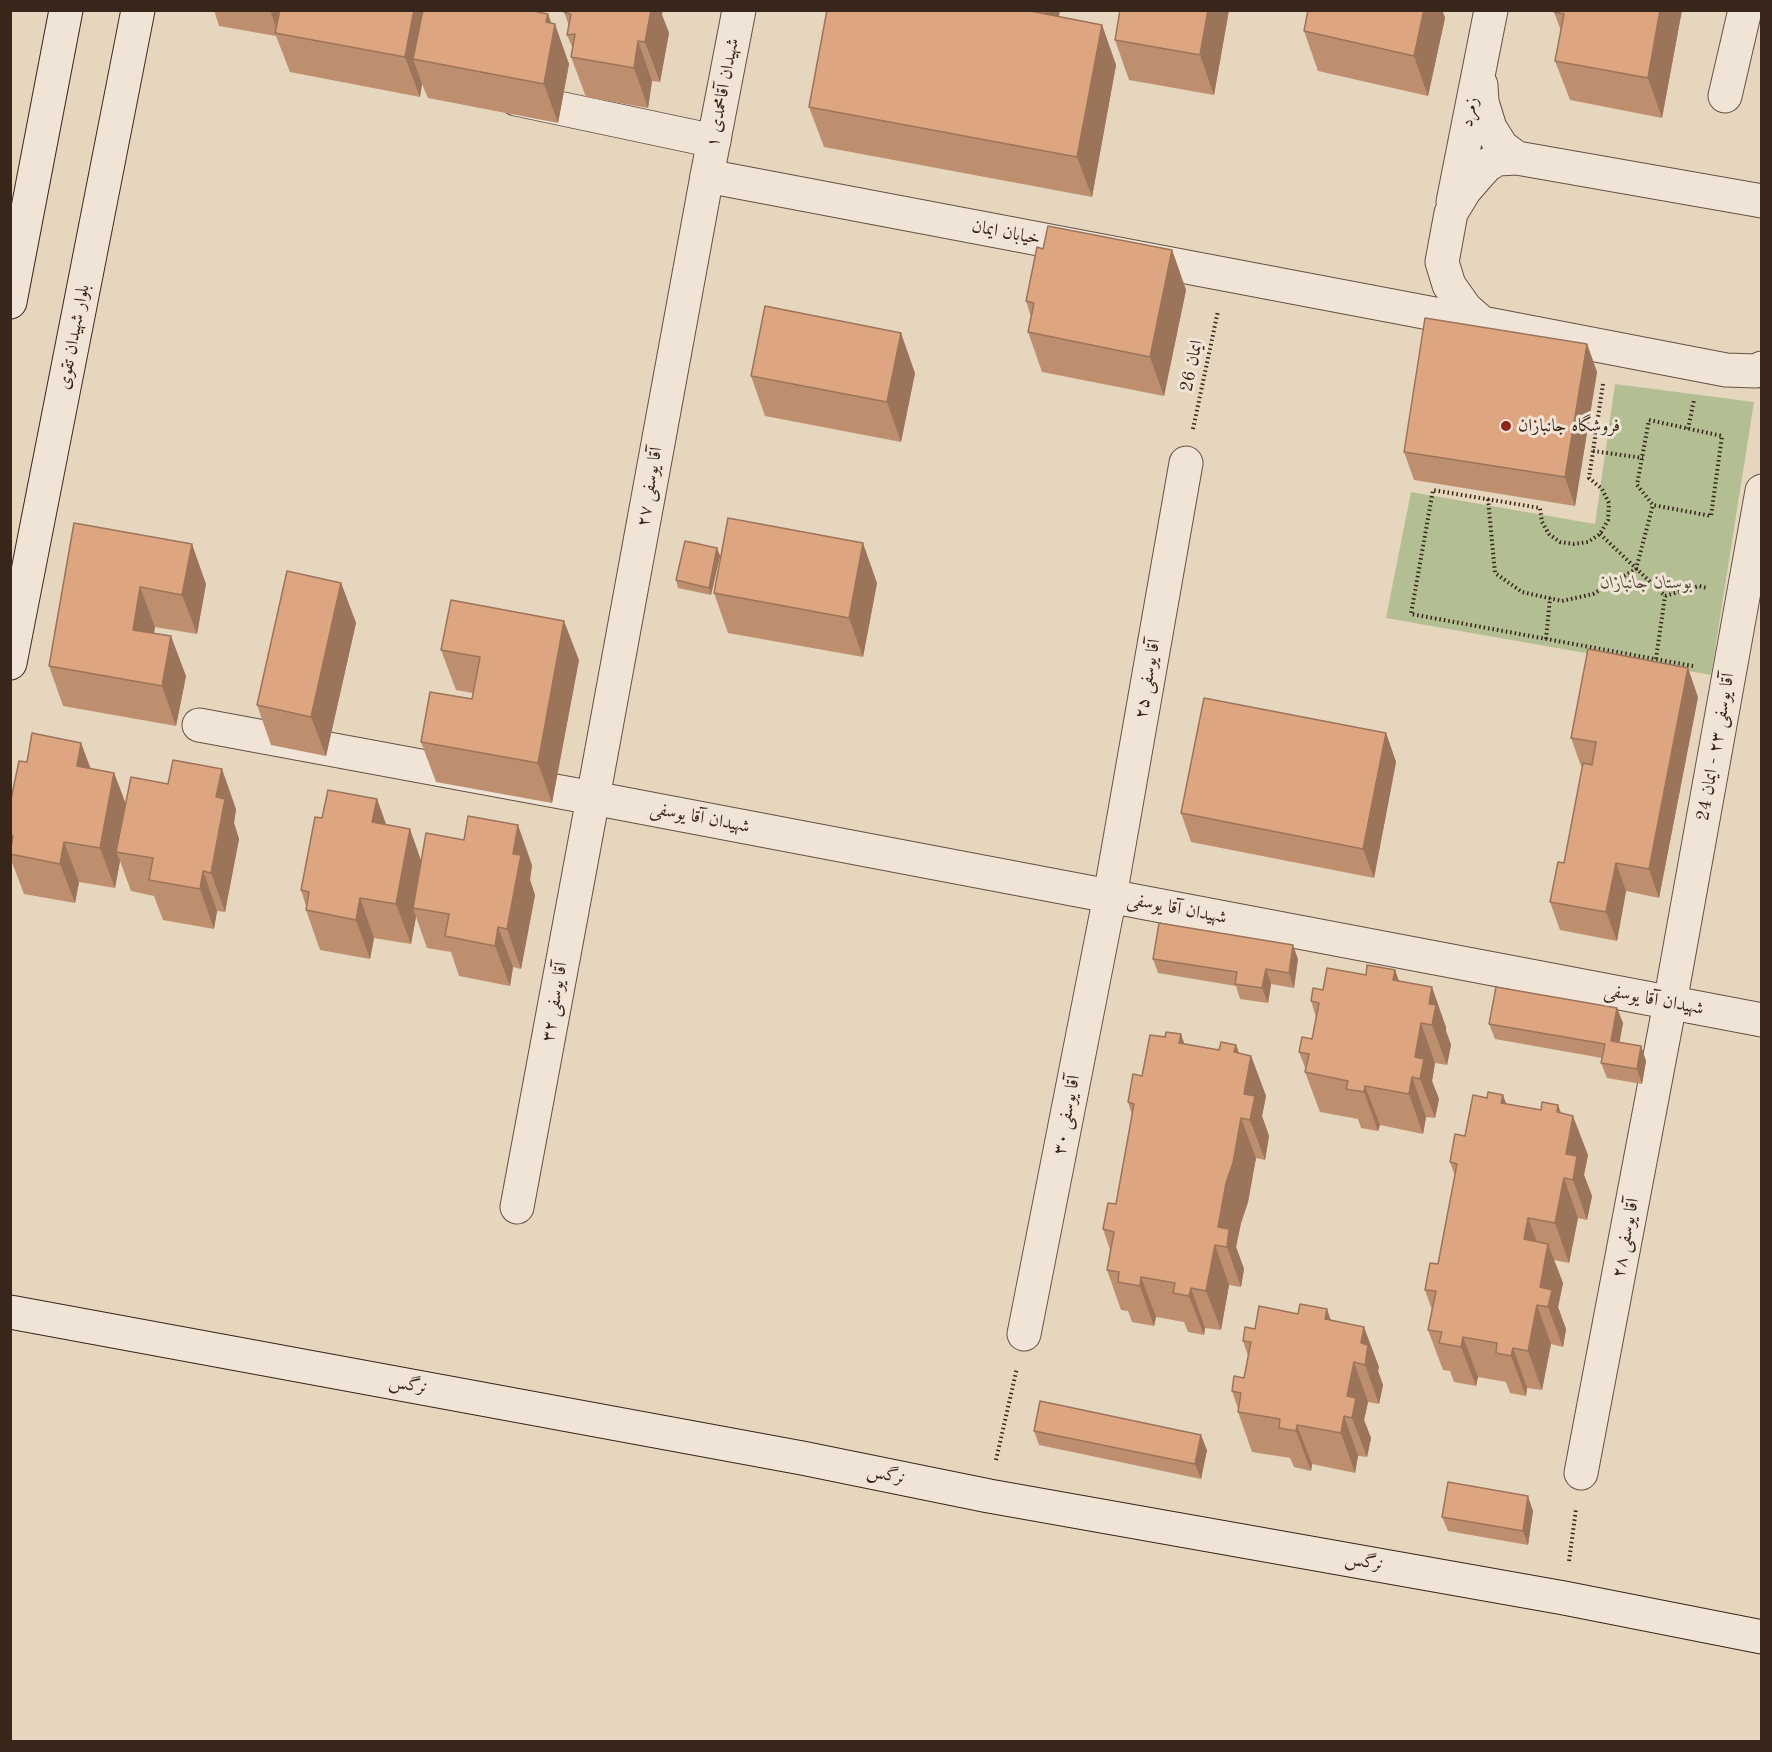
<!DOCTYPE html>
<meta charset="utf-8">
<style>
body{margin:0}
#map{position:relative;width:1772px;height:1752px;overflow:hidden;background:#e6d6be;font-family:"Old Standard TT",serif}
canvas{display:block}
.frame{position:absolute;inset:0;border:12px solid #38261a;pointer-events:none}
</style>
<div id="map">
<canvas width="1772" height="1752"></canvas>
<div class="frame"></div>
</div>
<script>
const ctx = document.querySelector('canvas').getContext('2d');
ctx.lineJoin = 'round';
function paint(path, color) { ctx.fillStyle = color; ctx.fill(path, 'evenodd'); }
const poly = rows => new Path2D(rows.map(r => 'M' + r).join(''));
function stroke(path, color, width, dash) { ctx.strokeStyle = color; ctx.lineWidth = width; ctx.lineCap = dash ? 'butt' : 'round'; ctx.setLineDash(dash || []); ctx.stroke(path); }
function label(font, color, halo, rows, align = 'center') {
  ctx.font = font + ' "Old Standard TT",Amiri,serif'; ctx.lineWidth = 6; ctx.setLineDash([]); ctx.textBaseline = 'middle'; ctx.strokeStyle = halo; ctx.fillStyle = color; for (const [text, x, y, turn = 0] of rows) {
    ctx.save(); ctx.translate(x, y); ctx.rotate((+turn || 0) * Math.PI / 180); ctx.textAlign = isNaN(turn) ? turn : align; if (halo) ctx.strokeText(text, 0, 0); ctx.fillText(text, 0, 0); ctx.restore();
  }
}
paint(poly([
 [1615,384,1754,402,1711,675,1386,618,1411,492,1595,524]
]), '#b3be93');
const minor = poly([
 [1725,96,1745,10],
 [516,99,714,141],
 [707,176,1482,323],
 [199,725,593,798,517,1207],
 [1024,1334,1110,896,1186,463],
 [1581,1473,1670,1003,1762,491]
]);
const tertiary = poly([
 [739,10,707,176,593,798,1762,1020],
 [1481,85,1482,102,1490,128,1502,147,1517,158],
 [1762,201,1517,158,1498,159,1487,165,1478,175,1465,190,1451,213,1442,262,1449,285,1466,309,1482,323,1726,370,1756,371,1762,368],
 [1453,202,1491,10]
]);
const secondary = poly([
 [10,302,66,10],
 [10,663,138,10],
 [10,1312,802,1458,989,1496,1564,1598,1762,1637]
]);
stroke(minor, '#645243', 35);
stroke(tertiary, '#645243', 35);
stroke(secondary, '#38261a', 35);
stroke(poly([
 [1603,384,1589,478,1602,489,1609,503,1608,520,1600,534,1588,542,1574,544,1560,542,1549,534,1542,522,1540,508,1433,490,1411,614,1693,666],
 [1649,420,1722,436,1711,516,1653,505,1637,485,1649,420],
 [1193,429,1218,311],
 [1688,429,1694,400],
 [1593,451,1643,458],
 [1488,499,1495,573,1522,592,1562,601,1593,594,1636,569,1653,505],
 [1600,534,1665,596,1699,586,1707,588],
 [1546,639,1550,598],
 [1656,659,1665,596],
 [996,1460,1017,1368],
 [1569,1561,1576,1509]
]), '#38261a', 4, [1.5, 3]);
stroke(minor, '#efe4d5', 33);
stroke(tertiary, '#efe4d5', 33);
stroke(secondary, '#efe4d5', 33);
paint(poly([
 [214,10,422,10,422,13,551,23,569,64,558,123,428,98,422,84,420,97,290,72,276,36,219,26],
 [827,10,1060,10,1059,17,1102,25,1116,65,1092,197,824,147,809,107],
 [1120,10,1229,10,1214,95,1129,80,1115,40],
 [1308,10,1442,10,1445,18,1428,96,1318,71,1304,31],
 [1554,10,1682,10,1662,118,1570,100,1555,61,1561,31,1554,12],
 [564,12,662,15,669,33,660,82,652,81,648,108,586,97,571,57,573,49,567,35,569,26],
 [1043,249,1172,250,1186,290,1164,396,1042,372,1028,332,1031,317,1026,301],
 [1587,344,1597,372,1575,506,1414,480,1404,452],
 [915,373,901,442,765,416,751,376],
 [74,523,206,584,197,634,155,627,154,633,186,676,176,726,63,706,49,666],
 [717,548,720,556,711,595,678,588,676,580],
 [341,583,356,623,326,756,271,745,257,705],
 [877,583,863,657,728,633,714,593],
 [441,650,579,660,552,803,436,782,421,742,472,699,473,693,456,690],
 [1698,697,1659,898,1626,891,1617,941,1560,930,1550,902,1564,863,1583,766,1581,766,1571,738],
 [1386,733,1396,762,1374,878,1191,842,1181,813],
 [81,743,91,769,114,773,126,804,236,809,234,823,239,839,225,912,217,911,214,929,163,920,154,896,131,891,120,861,115,888,79,882,75,903,24,894,10,857,10,804,27,762],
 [377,799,386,825,421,860,532,865,530,880,535,895,521,969,513,967,510,986,459,976,451,952,427,948,416,917,411,944,374,938,370,959,320,950,306,910,306,906,301,890,322,818],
 [1153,959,1298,959,1294,988,1271,984,1268,1003,1240,999,1236,986,1158,973],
 [1395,970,1399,981,1446,1027,1446,1031,1451,1045,1447,1065,1435,1063,1432,1081,1439,1099,1435,1118,1426,1117,1423,1134,1380,1125,1378,1131,1361,1128,1358,1119,1320,1112,1305,1072,1306,1070,1299,1052,1312,1039,1316,1017,1311,1001,1366,975],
 [1623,1023,1619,1042,1641,1046,1646,1061,1642,1084,1607,1078,1601,1063,1602,1058,1495,1039,1489,1024],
 [1184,1044,1219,1050,1236,1045,1239,1053,1251,1056,1266,1096,1262,1116,1269,1136,1265,1160,1256,1158,1248,1202,1241,1223,1236,1247,1244,1269,1241,1287,1229,1285,1221,1330,1205,1328,1204,1335,1188,1332,1184,1322,1156,1317,1154,1326,1132,1322,1128,1311,1121,1310,1107,1270,1110,1250,1103,1229,1116,1204,1132,1115,1128,1102,1142,1076],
 [1503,1095,1506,1104,1561,1113,1588,1155,1584,1175,1592,1196,1587,1220,1578,1218,1569,1263,1554,1260,1563,1283,1558,1307,1566,1329,1563,1347,1551,1344,1542,1390,1527,1388,1526,1396,1510,1393,1506,1382,1478,1377,1476,1386,1454,1382,1450,1371,1443,1370,1428,1330,1432,1310,1425,1290,1438,1264,1455,1176,1450,1162,1487,1098],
 [1331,1320,1379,1367,1378,1371,1383,1385,1379,1404,1368,1402,1364,1420,1371,1438,1367,1457,1358,1456,1355,1473,1312,1464,1311,1471,1294,1467,1290,1458,1252,1452,1238,1412,1238,1409,1232,1391,1244,1378,1248,1356,1243,1341,1255,1329],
 [1034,1431,1207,1450,1201,1479,1039,1445],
 [1533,1511,1528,1545,1448,1531,1442,1517]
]), '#be8f6f');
paint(poly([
 [270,10,280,10,278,33],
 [414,10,422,10,431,38,413,59,422,84,420,97,405,57],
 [651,10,663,10,662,15,669,33,660,82,645,42],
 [1044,10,1060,10,1054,38],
 [1208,10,1229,10,1214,95,1200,55],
 [1424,10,1442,10,1445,18,1428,96,1414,56],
 [1660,10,1682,10,1662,118,1648,78],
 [548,14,554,30,555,24,569,64,558,123,544,84,546,22],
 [1102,25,1116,65,1092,197,1077,157],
 [638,41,652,81,648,108,634,68],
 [1172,250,1186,290,1164,396,1150,357],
 [901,333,915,373,901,442,887,402],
 [1587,344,1597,372,1575,506,1565,477],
 [863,543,877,583,863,657,849,618],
 [192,544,206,584,197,634,182,595],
 [717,548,720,556,711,595,709,588],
 [341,583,356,623,326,756,311,717],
 [140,587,155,627,147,669,133,630],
 [564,621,579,660,552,803,538,763],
 [171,636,186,676,176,726,162,686],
 [1688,668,1698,697,1659,898,1649,869],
 [1386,733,1396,762,1374,878,1363,849],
 [81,743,95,782,77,766],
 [222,769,236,809,234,823,239,839,225,912,211,873,216,797],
 [114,773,129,813,116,852,120,861,115,888,100,848],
 [377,799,391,838,372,822],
 [518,825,532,865,530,880,535,895,521,969,507,929,513,854],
 [410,829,424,869,413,908,416,917,411,944,396,904],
 [64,842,79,882,75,903,60,864],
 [1616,863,1626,891,1617,941,1606,912],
 [203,871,217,911,214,929,200,889],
 [360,898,374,938,370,959,356,920],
 [498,927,513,967,510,986,495,946],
 [1293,945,1298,959,1294,988,1289,973],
 [1266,969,1271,984,1268,1003,1262,988],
 [1395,970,1409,1010,1393,980],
 [1432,987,1446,1027,1446,1031,1451,1045,1447,1065,1432,1025,1429,1004],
 [1617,1008,1623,1023,1617,1056,1611,1041],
 [1421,1023,1435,1063,1432,1081,1439,1099,1435,1118,1420,1079,1415,1057],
 [1181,1034,1195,1074,1179,1043],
 [1236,1045,1248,1077,1251,1056,1266,1096,1262,1116,1269,1136,1265,1160,1250,1120,1234,1052],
 [1641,1046,1646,1061,1642,1084,1637,1069],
 [1412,1077,1426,1117,1423,1134,1409,1094],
 [1365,1086,1380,1125,1378,1131,1364,1092],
 [1503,1095,1517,1134,1501,1103],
 [1558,1105,1570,1136,1573,1116,1588,1155,1584,1175,1592,1196,1587,1220,1573,1180,1566,1154,1557,1112],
 [1241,1118,1256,1158,1248,1202,1241,1223,1236,1247,1244,1269,1241,1287,1227,1247,1218,1227,1226,1183],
 [1564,1178,1578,1218,1569,1263,1555,1223],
 [1528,1218,1543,1258,1524,1239],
 [1548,1244,1563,1283,1558,1307,1566,1329,1563,1347,1548,1307,1540,1287],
 [1215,1245,1229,1285,1221,1330,1206,1291],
 [1141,1277,1156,1317,1154,1326,1140,1286],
 [1191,1288,1205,1328,1204,1335,1189,1296],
 [1537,1305,1551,1344,1542,1390,1528,1351],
 [1327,1309,1341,1349,1325,1319],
 [1364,1327,1379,1367,1378,1371,1383,1385,1379,1404,1365,1365,1361,1343],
 [1463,1337,1478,1377,1476,1386,1461,1347],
 [1513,1348,1527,1388,1526,1396,1511,1356],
 [1354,1362,1368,1402,1364,1420,1371,1438,1367,1457,1352,1418,1347,1396],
 [1344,1416,1358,1456,1355,1473,1341,1433],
 [1297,1425,1312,1464,1311,1471,1296,1431],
 [1201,1435,1207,1450,1201,1479,1195,1464],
 [1528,1496,1533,1511,1528,1545,1523,1531]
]), '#9b745a');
const building = poly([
 [280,10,414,10,405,57,275,33,280,10],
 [423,10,528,10,548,14,546,22,555,24,544,84,413,59,423,10],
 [564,10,651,10,645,42,638,41,634,68,571,57,575,34,567,35,571,14,564,12,564,10],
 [827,10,1025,10,1102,25,1077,157,809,107,827,10],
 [1120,10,1208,10,1200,55,1115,40,1120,10],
 [1308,10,1424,10,1414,56,1304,31,1308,10],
 [1554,10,1660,10,1648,78,1555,61,1564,14,1554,12,1554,10],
 [1048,226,1172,250,1150,357,1028,332,1034,303,1026,301,1037,247,1043,249,1048,226],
 [765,306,901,333,887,402,751,376,765,306],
 [1425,318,1587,344,1565,477,1404,452,1425,318],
 [728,518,863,543,849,618,714,593,728,518],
 [74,523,192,544,182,595,140,587,133,630,171,636,162,686,49,666,74,523],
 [685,541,717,548,709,588,676,580,685,541],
 [287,571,341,583,311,717,257,705,287,571],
 [451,600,564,621,538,763,421,742,430,692,472,699,480,657,441,650,451,600],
 [1588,649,1688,668,1649,869,1616,863,1606,912,1550,902,1558,862,1564,863,1583,763,1592,765,1596,742,1571,738,1588,649],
 [1204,698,1386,733,1363,849,1181,813,1204,698],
 [32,733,81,743,77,766,114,773,100,848,64,842,60,864,10,854,13,836,10,835,10,804,19,761,27,762,32,733],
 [173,760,222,769,216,797,225,799,211,873,203,871,200,889,149,880,153,858,116,852,131,777,168,784,173,760],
 [328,790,377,799,372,822,410,829,396,904,360,898,356,920,306,910,309,892,301,890,315,817,322,818,328,790],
 [468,816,518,825,513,854,521,855,507,929,498,927,495,946,445,936,449,914,413,908,426,833,464,840,468,816],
 [1159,923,1293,945,1289,973,1266,969,1262,988,1235,984,1237,972,1153,959,1159,923],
 [1367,965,1395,970,1393,980,1432,987,1429,1004,1436,1005,1432,1025,1421,1023,1415,1057,1424,1059,1420,1079,1412,1077,1409,1094,1365,1086,1364,1092,1346,1089,1348,1081,1305,1072,1309,1054,1299,1052,1302,1037,1312,1039,1319,1003,1311,1001,1313,988,1323,990,1327,968,1366,975,1367,965],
 [1496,987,1617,1008,1611,1041,1641,1046,1637,1069,1601,1063,1605,1044,1489,1024,1496,987],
 [1166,1032,1181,1034,1179,1043,1219,1050,1221,1042,1236,1045,1234,1052,1251,1056,1244,1094,1255,1096,1250,1120,1241,1118,1233,1163,1226,1183,1218,1227,1229,1229,1227,1247,1215,1245,1206,1291,1191,1288,1189,1296,1173,1293,1175,1283,1141,1277,1140,1286,1118,1282,1119,1272,1107,1270,1114,1232,1103,1229,1108,1203,1116,1204,1134,1104,1128,1102,1133,1074,1142,1076,1150,1035,1165,1037,1166,1032],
 [1488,1092,1503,1095,1501,1103,1541,1110,1542,1102,1558,1105,1557,1112,1573,1116,1566,1154,1577,1156,1573,1180,1564,1178,1555,1223,1528,1218,1524,1239,1548,1244,1540,1287,1552,1290,1548,1307,1537,1305,1528,1351,1513,1348,1511,1356,1496,1353,1497,1343,1463,1337,1461,1347,1439,1343,1442,1332,1428,1330,1436,1291,1425,1290,1430,1263,1438,1264,1457,1164,1450,1162,1455,1134,1465,1136,1473,1095,1487,1098,1488,1092],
 [1300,1304,1327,1309,1325,1319,1364,1327,1361,1343,1368,1345,1365,1365,1354,1362,1347,1396,1356,1398,1352,1418,1344,1416,1341,1433,1297,1425,1296,1431,1279,1428,1280,1419,1238,1412,1241,1393,1232,1391,1234,1376,1244,1378,1251,1342,1243,1341,1245,1327,1255,1329,1259,1306,1298,1314,1300,1304],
 [1040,1401,1201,1435,1195,1464,1034,1431,1040,1401],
 [1448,1482,1528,1496,1523,1531,1442,1517,1448,1482]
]);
paint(building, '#dda681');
stroke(building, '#9b745a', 1.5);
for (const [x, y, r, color] of [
 [1506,426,6,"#8f2418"]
]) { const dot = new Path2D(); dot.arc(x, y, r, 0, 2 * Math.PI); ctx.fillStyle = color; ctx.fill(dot); stroke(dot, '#efe4d5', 2); }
label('18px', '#38261a', '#efe4d5', [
 ["شهیدان آقامحمدی ۱",723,93,-79],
 ["زمرد",1470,112,-79],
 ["خیابان ایمان",1006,233,11],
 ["بلوار شهیدان تقوی",74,337,-79],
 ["ایمان 26",1192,366,-78],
 ["آقا یوسفی ۲۷",650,487,-80],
 ["آقا یوسفی ۲۵",1148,679,-80],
 ["آقا یوسفی ۲۳ - ایمان 24",1716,747,-80],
 ["شهیدان آقا یوسفی",700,818,11],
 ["شهیدان آقا یوسفی",1177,909,11],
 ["شهیدان آقا یوسفی",1654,1000,11],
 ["آقا یوسفی ۳۲",555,1002,-80],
 ["آقا یوسفی ۳۰",1067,1115,-79],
 ["آقا یوسفی ۲۸",1626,1238,-79],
 ["نرگس",408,1385,10],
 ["نرگس",886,1475,12],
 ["نرگس",1364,1562,10]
]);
label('18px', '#38261a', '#efe4d5', [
 ["فروشگاه جانبازان",1518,426]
], 'left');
label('italic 18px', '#574c38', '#efe4d5', [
 ["بوستان جانبازان",1646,583]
]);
</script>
